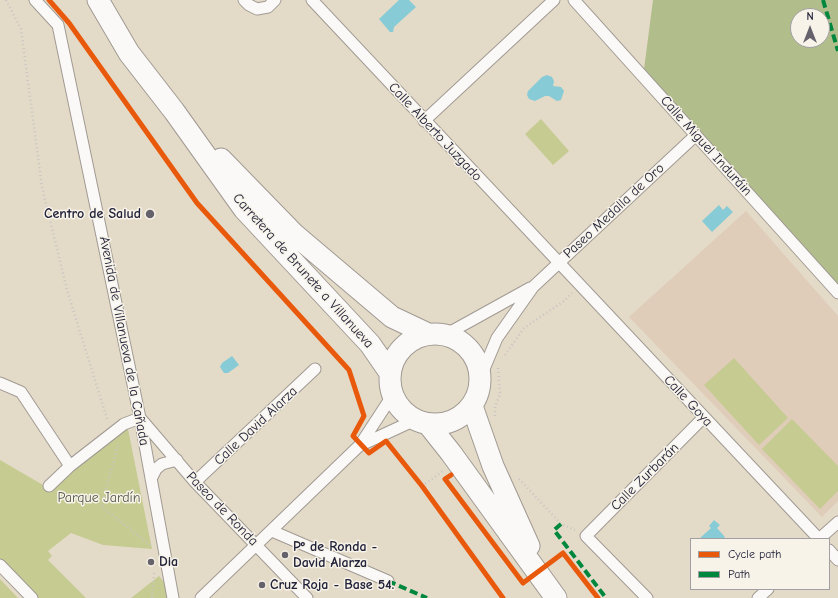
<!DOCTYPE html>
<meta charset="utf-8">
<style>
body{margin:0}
#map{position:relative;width:838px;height:598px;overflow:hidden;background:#e4dac8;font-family:"Comic Neue",sans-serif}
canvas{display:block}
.legend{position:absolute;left:690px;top:538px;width:140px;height:52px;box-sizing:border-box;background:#f7f3e8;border:1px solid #a29fa3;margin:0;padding:5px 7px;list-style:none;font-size:12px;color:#22223b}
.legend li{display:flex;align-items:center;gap:8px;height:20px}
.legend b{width:20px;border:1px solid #a29fa3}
.north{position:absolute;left:790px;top:8px;width:40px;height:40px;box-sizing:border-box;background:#f7f3e8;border:1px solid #a29fa3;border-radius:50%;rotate:0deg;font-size:11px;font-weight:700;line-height:16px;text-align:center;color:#22223b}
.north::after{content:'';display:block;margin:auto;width:14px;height:18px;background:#66626c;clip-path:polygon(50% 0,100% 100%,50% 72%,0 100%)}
</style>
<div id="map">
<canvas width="838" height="598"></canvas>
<ul class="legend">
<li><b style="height:5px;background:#e8590c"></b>Cycle path</li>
<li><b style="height:5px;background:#00873e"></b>Path</li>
</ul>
<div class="north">N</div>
</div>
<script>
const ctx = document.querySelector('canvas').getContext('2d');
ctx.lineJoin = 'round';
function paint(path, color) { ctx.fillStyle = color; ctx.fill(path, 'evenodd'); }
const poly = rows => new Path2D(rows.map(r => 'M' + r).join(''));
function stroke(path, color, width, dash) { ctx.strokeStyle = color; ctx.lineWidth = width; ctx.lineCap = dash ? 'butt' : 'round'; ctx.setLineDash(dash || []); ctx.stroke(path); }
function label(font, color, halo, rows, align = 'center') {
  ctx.font = font + ' "Comic Neue",sans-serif'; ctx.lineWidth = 3; ctx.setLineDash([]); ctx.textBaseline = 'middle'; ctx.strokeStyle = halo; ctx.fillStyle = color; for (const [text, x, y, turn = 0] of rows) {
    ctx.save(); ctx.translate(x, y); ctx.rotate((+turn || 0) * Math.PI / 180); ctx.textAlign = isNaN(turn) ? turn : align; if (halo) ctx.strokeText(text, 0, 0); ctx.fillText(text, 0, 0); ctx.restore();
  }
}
paint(poly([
 [746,211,838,316,838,501,822,517,629,317]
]), '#dfcdb9');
paint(poly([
 [541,119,569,151,553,165,525,134],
 [734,358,788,418,759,445,704,385],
 [792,419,838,466,838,491,820,509,762,449],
 [128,429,152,549,103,545,71,533,48,551,52,556,48,560,86,598,38,598,0,562,0,460,50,489,81,457],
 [159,576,171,591,166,598,131,598],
 [0,579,18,598,0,598]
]), '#c6cc91');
paint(poly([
 [653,0,838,0,838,293,643,77],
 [798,16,822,16,822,40,798,40]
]), '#b2bd8c');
paint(poly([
 [399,0,409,0,416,7,394,27,393,32,390,32,379,19],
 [547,75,552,77,554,81,553,86,561,87,564,91,561,100,557,101,549,96,545,96,535,101,529,99,527,95,528,91,542,77],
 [719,205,723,210,727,206,733,212,712,232,702,221],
 [232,356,239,365,228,373,224,373,220,367,222,363],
 [714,520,720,525,717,528,725,537,723,539,699,539,711,528,709,526]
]), '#86cbd5');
const street = poly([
 [35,0,58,25,140,418,173,598],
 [244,0,249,5,257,9,268,7,275,0],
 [312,0,819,539],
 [574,0,838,293],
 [424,121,554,0],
 [445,335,530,288],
 [481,376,497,338,533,287,696,135],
 [0,383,21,392,70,466],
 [141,419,195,482,307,598],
 [361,445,415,420],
 [151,479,156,469,162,464,177,460],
 [195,482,315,369],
 [49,486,70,466,124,424,140,418],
 [272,531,388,581],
 [819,539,838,522],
 [829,550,838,560],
 [0,565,32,598],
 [201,598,360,445,392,396],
 [647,598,586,536,704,417],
 [758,598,768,589]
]);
const highway = poly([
 [98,0,129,53,174,111,244,209,370,344,390,373],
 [221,159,294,234,392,317,428,334],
 '390 379a45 45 0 1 1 90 0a45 45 0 1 1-90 0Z',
 [472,406,493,466,529,546],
 [428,424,451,453,556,598]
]);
stroke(street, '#a09a93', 13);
stroke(highway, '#a09a93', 23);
stroke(poly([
 [6,0,21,29,42,187,67,290,108,422],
 [505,355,524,328,564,301,572,293],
 [495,416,495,407,500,394,498,368],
 [118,446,101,506,150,545],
 [519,479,561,524,575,530],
 [422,486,443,471],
 [152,598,154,573]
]), '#c7c6c3', 2.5, [1, 3]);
stroke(street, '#fbf9f7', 11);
stroke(highway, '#fbf9f7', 21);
stroke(poly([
 [823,0,838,51],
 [561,524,554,530,606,598],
 [388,581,427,598]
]), '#00873e', 4, [8, 4]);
stroke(poly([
 [49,0,69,23,197,203,349,370,364,416,353,436,369,453,386,441,422,486,503,598],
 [451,475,445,479,523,583,563,553,598,598]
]), '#e8590c', 5);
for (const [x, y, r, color] of [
 [150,214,5,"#66626c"],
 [285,555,4,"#66626c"],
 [151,562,4,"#66626c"],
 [262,585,4,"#66626c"]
]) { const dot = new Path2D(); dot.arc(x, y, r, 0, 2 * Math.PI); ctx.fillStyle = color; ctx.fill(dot); stroke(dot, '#f7f3e8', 1.5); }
label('14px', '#22223b', '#f7f3e8', [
 ["Calle Alberto Juzgado",435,132,47],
 ["Calle Miguel Induráin",706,146,48],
 ["Paseo Medalla de Oro",614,211,-43],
 ["Carretera de Brunete a Villanueva",303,271,48],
 ["Avenida de Villanueva de la Cañada",124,341,79],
 ["Calle Goya",688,401,47],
 ["Calle David Alarza",256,426,-43],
 ["Calle Zurbarán",645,477,-45],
 ["Paseo de Ronda",222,509,46]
]);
label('bold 14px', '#22223b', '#f7f3e8', [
 ["Centro de Salud",141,214,"right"],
 ["Pº de Ronda -",293,547],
 ["David Alarza",293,563],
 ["Dia",159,562],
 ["Cruz Roja - Base 54.",270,585]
], 'left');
label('14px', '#535949', '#f7f3e8', [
 ["Parque Jardín",99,498]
]);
</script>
